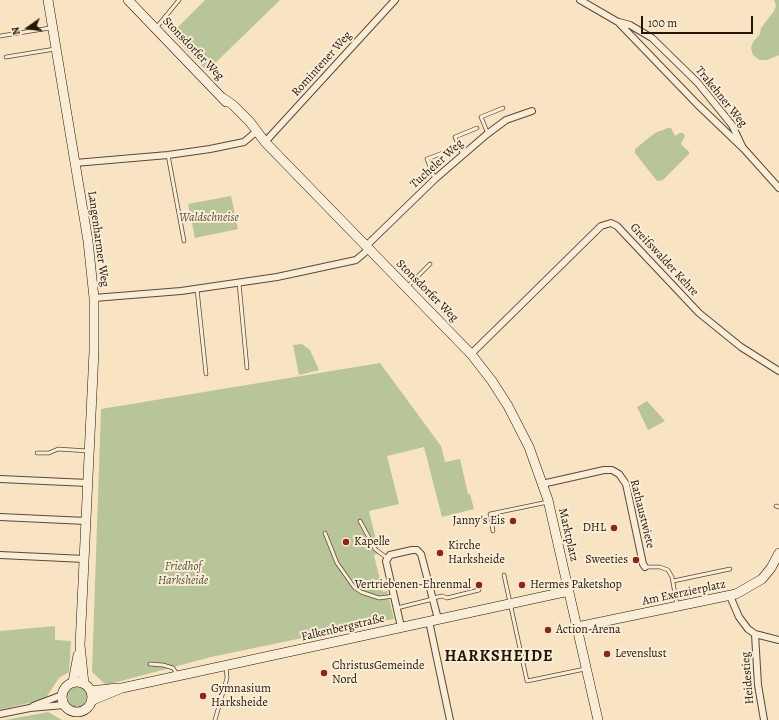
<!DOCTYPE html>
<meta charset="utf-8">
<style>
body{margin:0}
#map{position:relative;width:779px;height:720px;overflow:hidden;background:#f8e4c2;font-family:Alegreya,serif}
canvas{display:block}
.north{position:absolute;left:8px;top:8px;width:40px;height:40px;-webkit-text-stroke:3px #faedd7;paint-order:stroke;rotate:256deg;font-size:11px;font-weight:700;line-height:16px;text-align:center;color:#211608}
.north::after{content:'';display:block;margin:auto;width:14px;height:18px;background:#211608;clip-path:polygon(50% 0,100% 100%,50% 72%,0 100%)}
.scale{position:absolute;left:641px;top:16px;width:112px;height:18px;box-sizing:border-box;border:2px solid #211608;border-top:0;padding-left:5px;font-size:12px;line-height:14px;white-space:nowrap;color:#211608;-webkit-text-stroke:3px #faedd7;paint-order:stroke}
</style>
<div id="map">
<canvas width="779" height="720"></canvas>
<div class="north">N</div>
<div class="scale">100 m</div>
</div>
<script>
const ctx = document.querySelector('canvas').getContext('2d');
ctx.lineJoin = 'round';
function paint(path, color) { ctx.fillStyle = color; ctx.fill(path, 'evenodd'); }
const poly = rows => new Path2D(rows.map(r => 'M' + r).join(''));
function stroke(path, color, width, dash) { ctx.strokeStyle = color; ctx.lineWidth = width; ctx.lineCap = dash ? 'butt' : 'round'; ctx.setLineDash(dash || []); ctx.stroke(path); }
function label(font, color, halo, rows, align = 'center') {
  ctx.font = font + ' Alegreya,serif'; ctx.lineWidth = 4; ctx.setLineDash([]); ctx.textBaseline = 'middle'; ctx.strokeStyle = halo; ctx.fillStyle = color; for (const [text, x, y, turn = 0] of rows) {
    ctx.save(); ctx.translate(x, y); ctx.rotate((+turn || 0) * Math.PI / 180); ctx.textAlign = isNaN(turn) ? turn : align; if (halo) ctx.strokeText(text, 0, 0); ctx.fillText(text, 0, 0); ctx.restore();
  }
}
paint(poly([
 [205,0,280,0,207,71,171,34],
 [774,0,779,0,779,55,767,60,760,60,753,55,751,48,753,42,760,34,761,28,774,11,776,6],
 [668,128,671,128,675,136,680,133,683,133,685,136,681,144,689,152,689,154,663,180,657,181,635,153,635,149,655,133],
 [231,196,238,229,195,238,188,204],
 [302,344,310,350,319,370,299,375,293,345],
 [380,363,441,446,445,462,460,459,468,494,470,494,474,509,442,517,424,447,387,456,399,504,369,511,379,553,374,555,383,592,387,591,394,619,211,657,106,685,92,672,101,409],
 [647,401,665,421,648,430,637,407],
 [55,626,55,640,71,641,69,672,59,678,45,699,0,710,0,631],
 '67 697a10 10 0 1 1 20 0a10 10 0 1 1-20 0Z',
 [48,712,62,720,5,720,43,713]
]), '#b7c598');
const lane = poly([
 [156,28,179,0],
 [0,36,50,28],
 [6,57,55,49],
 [488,134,481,117,503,108],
 [168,155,184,241],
 [463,155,455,137,477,128],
 [435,179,427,159,453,149],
 [239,283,247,368],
 [408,286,430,264],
 [197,289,206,374],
 [37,453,49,453,58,449,88,451],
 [776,506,779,507],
 [360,521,375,549,387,558],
 [493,531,490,514,548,502],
 [325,533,337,563,354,587,361,592,379,598,394,596],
 [645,567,660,567,668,570,672,577,677,605],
 [504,575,527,681,585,669],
 [673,581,730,569],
 [433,598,442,596,447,598,479,590],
 [397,608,433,599],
 [150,664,163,665,173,668,177,674],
 [215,720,227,678,226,666]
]);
const street = poly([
 [580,0,618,22,697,104,744,149,779,188],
 [619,22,630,25,652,38,698,83,732,125,742,146],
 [265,142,395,0],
 [75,163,168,155,210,149,244,142,257,131],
 [366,246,435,179,486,135,506,120,532,111],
 [94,298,181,291,277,277,356,260,369,249],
 [471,354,601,226,611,223,617,226,699,313,741,347,779,371],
 [0,479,88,483],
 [542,484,604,470,612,470,619,474,626,484,643,564,645,567],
 [0,517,86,521],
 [0,555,85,559],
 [730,596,739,617,748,629,755,634,779,640],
 [429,621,450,720],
 [401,627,386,561,390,555,412,550,417,550,421,554,438,619],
 [755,634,758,685,764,720],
 [33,706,62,695],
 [0,714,30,708,64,705]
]);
const secondary = poly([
 [48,0,88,241,94,298,94,351,80,645,84,684],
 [128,0,226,102],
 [223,98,233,105,250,122,265,142,471,354,492,381,508,406,529,447,548,500,598,720],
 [577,627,736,594,762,579,771,568,779,553],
 '62 697a15 15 0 1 1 30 0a15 15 0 1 1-30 0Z',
 [73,682,78,655],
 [91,691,117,688],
 [93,700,122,688,569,591]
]);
stroke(lane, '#574a36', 4.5);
stroke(street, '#574a36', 8);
stroke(secondary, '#211608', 10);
stroke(lane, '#faedd7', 3);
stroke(street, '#faedd7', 6);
stroke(secondary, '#faedd7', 9);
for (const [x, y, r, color] of [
 [513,521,4,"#8f2418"],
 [614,528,4,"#8f2418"],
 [346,542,4,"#8f2418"],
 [440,553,4,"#8f2418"],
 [636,560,4,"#8f2418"],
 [479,585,4,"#8f2418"],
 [522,585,4,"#8f2418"],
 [548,630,4,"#8f2418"],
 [607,654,4,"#8f2418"],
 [324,673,4,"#8f2418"],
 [203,696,4,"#8f2418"]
]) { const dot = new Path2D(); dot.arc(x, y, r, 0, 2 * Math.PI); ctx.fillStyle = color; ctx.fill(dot); stroke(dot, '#faedd7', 1.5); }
label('12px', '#211608', '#faedd7', [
 ["Stonsdorfer Weg",193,49,46],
 ["Romintener Weg",322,64,-48],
 ["Trakehner Weg",721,97,51],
 ["Tucheler Weg",437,164,-42],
 ["Langenharmer Weg",98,239,82],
 ["Greifswalder Kehre",664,260,47],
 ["Stonsdorfer Weg",427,291,45],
 ["Rathaustwiete",642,514,76],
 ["Marktplatz",568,535,77],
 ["Am Exerzierplatz",684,593,-12],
 ["Falkenbergstraße",343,628,-13],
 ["Heidestieg",748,678,-95]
]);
label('italic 12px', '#56533a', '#faedd7', [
 ["Waldschneise",209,218],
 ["Friedhof",183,567],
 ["Harksheide",183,581]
]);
label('12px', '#211608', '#faedd7', [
 ["Janny's Eis",505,521,"right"],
 ["DHL",606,528,"right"],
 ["Kapelle",354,542],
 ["Kirche",448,546],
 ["Harksheide",448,560],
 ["Sweeties",628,560,"right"],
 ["Vertriebenen-Ehrenmal",471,585,"right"],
 ["Hermes Paketshop",530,585],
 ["Action-Arena",556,630],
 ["Levenslust",615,654],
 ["ChristusGemeinde",332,666],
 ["Nord",332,680],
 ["Gymnasium",211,689],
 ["Harksheide",211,703]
], 'left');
ctx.letterSpacing = '1px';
label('bold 16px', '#211608', '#faedd7', [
 ["HARKSHEIDE",499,657]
]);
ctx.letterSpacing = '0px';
</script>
